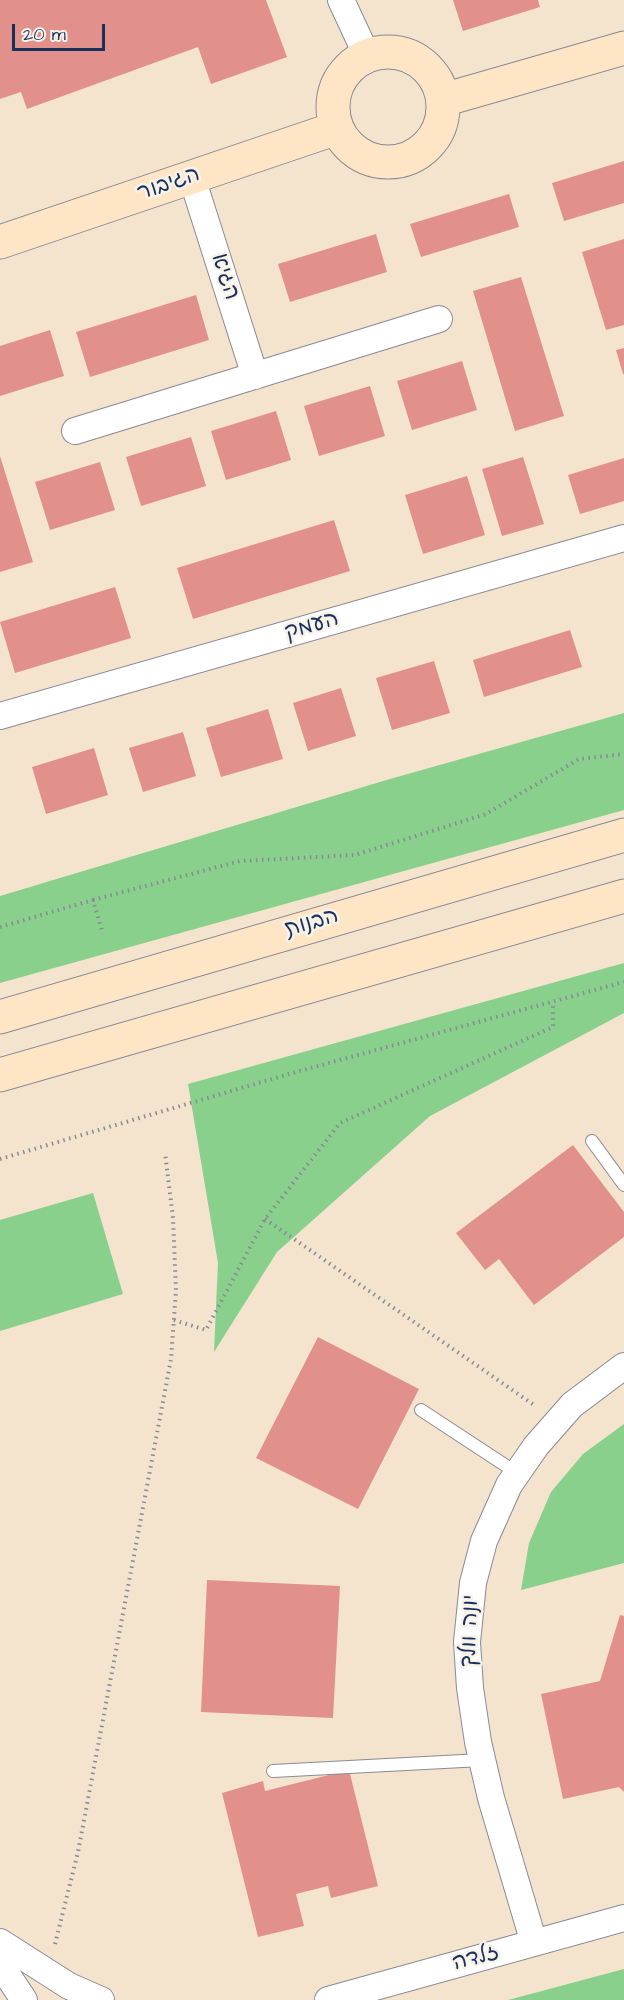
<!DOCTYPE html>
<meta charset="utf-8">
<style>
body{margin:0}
#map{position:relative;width:624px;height:2000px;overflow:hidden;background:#f4e4cd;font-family:"Architects Daughter",sans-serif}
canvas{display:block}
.scale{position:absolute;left:12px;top:24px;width:93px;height:27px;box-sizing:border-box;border:3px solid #1b2f5e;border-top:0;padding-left:8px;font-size:18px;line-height:21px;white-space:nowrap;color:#1b2f5e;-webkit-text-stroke:4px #f7f3e8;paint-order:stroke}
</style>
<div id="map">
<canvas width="624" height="2000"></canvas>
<div class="scale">20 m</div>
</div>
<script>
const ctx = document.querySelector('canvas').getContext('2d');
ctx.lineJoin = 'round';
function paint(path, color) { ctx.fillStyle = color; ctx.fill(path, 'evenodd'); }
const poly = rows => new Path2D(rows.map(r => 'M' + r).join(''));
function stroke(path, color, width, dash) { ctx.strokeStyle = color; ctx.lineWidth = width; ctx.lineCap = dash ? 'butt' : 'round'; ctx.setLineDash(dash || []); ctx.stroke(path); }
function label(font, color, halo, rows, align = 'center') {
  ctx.font = font + ' "Architects Daughter","Playpen Sans Hebrew",sans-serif'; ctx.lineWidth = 5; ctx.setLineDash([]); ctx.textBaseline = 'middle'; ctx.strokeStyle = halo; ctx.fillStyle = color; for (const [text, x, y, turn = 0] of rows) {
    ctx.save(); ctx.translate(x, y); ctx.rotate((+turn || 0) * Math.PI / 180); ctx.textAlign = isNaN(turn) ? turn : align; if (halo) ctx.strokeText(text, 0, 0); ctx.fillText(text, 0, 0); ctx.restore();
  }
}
paint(poly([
 [624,713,624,810,0,983,0,896,390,779],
 [624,963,624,1013,430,1116,277,1252,214,1352,218,1263,188,1084],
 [93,1193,123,1294,0,1331,0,1220],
 [624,1424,624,1563,521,1590,529,1543,551,1492,583,1454],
 [624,1969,624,2000,508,2000]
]), '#89d08c');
paint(poly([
 [0,0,266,0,287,57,211,84,198,47,27,109,21,92,0,99],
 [453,0,538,0,540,7,463,31],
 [624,161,624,203,564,221,552,183],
 [509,194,519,227,421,257,410,224],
 [376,234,387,272,290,302,278,264],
 [624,239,624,325,606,330,582,252],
 [521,277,564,416,515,431,473,291],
 [196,295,209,340,90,377,76,332],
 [50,330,64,376,0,396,0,346],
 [624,348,624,374,623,374,616,350],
 [462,361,477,410,412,430,397,381],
 [370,386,385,436,319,456,304,406],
 [276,411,291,460,226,480,211,431],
 [191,437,206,486,141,506,126,457],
 [0,456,33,562,0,572],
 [523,457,544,524,502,536,482,469],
 [624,458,624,501,580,514,568,475],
 [100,462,115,510,50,530,35,482],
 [467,476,485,535,423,554,405,495],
 [334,520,350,571,193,619,177,568],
 [115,587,131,638,15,673,0,622],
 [570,630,582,667,484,697,473,660],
 [434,661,450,713,392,730,376,678],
 [341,688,356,736,308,751,293,703],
 [268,709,283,759,221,777,206,728],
 [183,732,196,776,143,792,129,748],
 [94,748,108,795,46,814,32,767],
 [573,1145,624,1212,624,1237,534,1305,499,1259,485,1270,456,1233],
 [318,1337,419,1389,358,1509,256,1458],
 [207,1580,340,1586,333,1718,201,1712],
 [620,1615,624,1616,624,1792,619,1787,563,1799,541,1694,600,1681],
 [349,1770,378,1886,331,1898,328,1886,296,1894,304,1926,258,1937,222,1793,263,1781,265,1791]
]), '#e1908c');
const lane = poly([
 [592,1141,624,1185],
 [421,1410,517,1473],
 [273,1771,482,1760]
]);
const street = poly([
 [341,0,367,56],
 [192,178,255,376],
 [75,431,439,319],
 [0,716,624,538],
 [0,1942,69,1986,101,2000],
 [534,1943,491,1798,478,1742,470,1688,467,1642,473,1583,484,1541,509,1485,536,1446,572,1405,624,1366],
 [0,1964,24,2000],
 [328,2000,624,1918]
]);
const secondary = poly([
 '333 107a55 55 0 1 1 110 0a55 55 0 1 1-110 0Z',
 [443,100,624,48],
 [0,242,337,128],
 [0,1017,624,835],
 [0,1075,624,896]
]);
stroke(lane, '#888a96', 14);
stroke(street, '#888a96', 28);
stroke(secondary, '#888a96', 35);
stroke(poly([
 [93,900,240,861,355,855,486,814,579,759,624,754],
 [0,927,93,900,103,934],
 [0,1159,296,1072,624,982],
 [265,1219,534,1405],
 [174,1320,206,1330,265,1219,340,1123,553,1027,553,1002],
 [55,1944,78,1852,171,1359,176,1291,173,1218,165,1153]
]), '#888a96', 4, [1.5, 4.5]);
stroke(lane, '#fff', 12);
stroke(street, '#fff', 26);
stroke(secondary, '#fee5c5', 33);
label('22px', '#1b2f5e', '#f7f3e8', [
 ["הגיבור",169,185,-19],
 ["הגיא",224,277,72],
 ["העמק",312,627,-16],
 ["הבנות",312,924,-16],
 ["יונה וולך",471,1631,-88],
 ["זלדה",476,1959,-15]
]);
</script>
